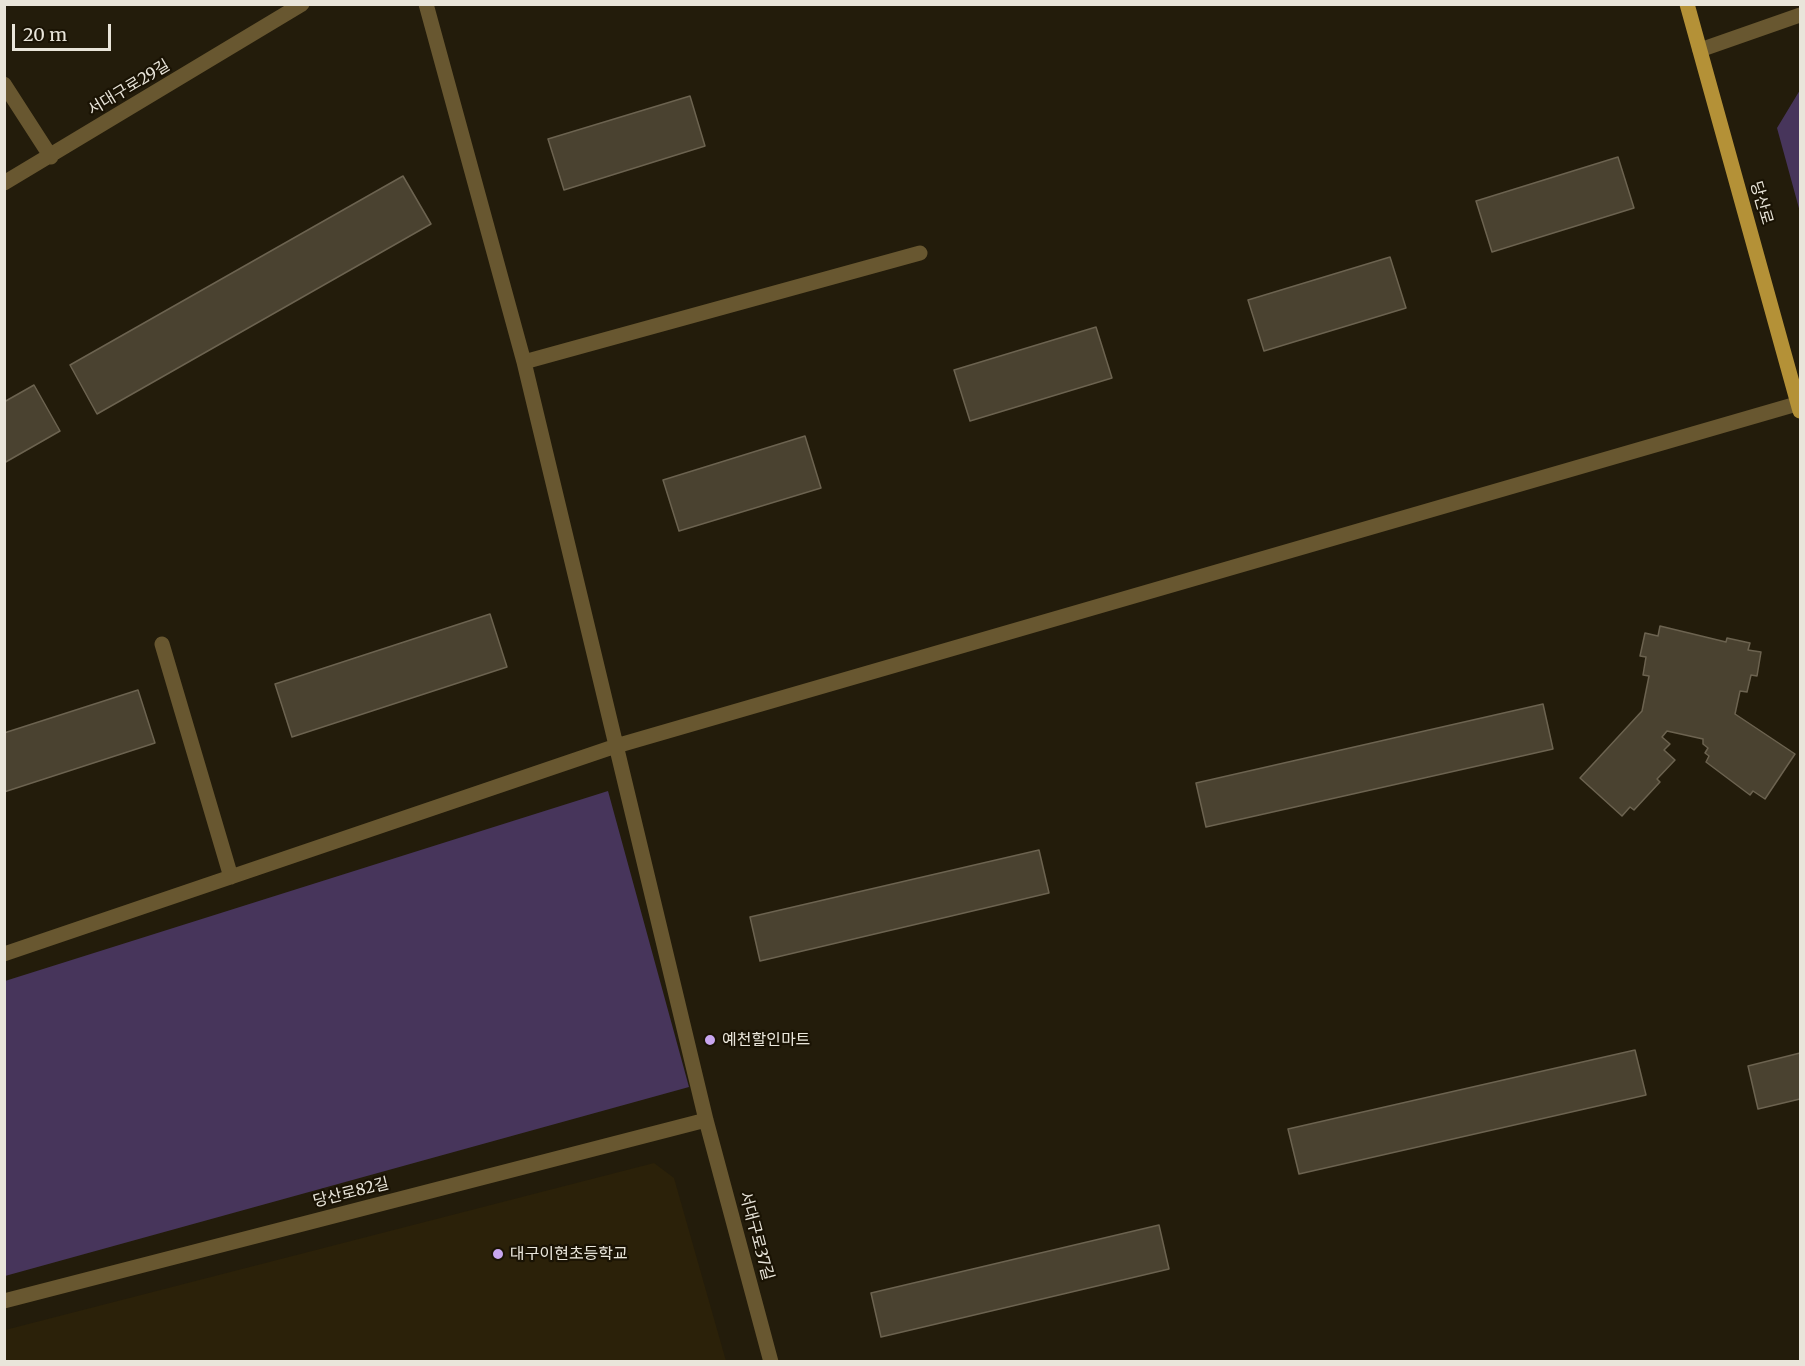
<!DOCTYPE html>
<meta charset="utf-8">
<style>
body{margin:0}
#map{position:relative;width:1805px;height:1366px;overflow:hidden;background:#231c0b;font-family:Merriweather,serif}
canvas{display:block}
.frame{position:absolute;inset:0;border:6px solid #e9e5da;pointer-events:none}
.scale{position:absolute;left:12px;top:24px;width:99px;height:27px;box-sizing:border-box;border:3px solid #e9e5da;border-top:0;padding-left:8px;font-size:18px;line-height:21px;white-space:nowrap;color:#e9e5da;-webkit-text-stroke:4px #1a1304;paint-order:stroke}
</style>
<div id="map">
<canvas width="1805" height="1366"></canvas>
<div class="frame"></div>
<div class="scale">20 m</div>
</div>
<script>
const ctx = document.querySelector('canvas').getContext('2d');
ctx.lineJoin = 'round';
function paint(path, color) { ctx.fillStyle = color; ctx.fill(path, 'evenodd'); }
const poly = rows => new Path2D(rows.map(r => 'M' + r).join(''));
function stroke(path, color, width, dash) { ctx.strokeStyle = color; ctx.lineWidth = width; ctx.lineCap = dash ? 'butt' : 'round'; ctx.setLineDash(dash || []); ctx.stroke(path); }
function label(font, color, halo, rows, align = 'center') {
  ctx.font = font + ' Merriweather,"Noto Sans KR",serif'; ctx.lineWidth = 4.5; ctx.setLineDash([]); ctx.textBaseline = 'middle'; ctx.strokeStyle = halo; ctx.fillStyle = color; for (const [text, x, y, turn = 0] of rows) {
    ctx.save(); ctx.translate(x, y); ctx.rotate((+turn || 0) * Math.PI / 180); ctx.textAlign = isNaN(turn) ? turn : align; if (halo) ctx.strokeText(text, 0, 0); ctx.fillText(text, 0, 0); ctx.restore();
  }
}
paint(poly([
 [654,1163,674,1178,726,1361,5,1361,5,1330]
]), '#2b2109');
paint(poly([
 [1800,90,1800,212,1777,128],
 [608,791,689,1087,5,1276,5,981]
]), '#47355b');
const building = poly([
 [690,96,705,146,564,190,548,139,690,96],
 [1618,157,1634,208,1492,252,1476,201,1618,157],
 [403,176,431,224,97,414,70,365,403,176],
 [1390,257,1406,308,1264,351,1248,300,1390,257],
 [1096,327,1112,378,970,421,954,370,1096,327],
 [34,385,60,431,4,463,4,402,34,385],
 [805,436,821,488,679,531,663,480,805,436],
 [490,614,507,667,292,737,275,684,490,614],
 [1660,626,1726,642,1727,638,1750,643,1748,650,1761,652,1757,676,1751,675,1747,692,1740,691,1735,714,1795,754,1765,799,1753,791,1750,795,1706,762,1709,756,1705,753,1708,748,1703,744,1703,739,1667,731,1662,737,1670,744,1664,750,1675,760,1657,779,1660,782,1634,810,1630,807,1622,816,1580,778,1642,711,1649,676,1643,675,1646,657,1640,656,1645,633,1658,636,1660,626],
 [138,690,155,743,4,792,4,733,138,690],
 [1543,704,1553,749,1206,827,1196,783,1543,704],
 [1039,850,1049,893,760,961,750,917,1039,850],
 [1635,1050,1646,1095,1299,1174,1288,1129,1635,1050],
 [1800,1053,1800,1099,1758,1109,1748,1066,1800,1053],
 [1159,1225,1169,1269,881,1337,871,1293,1159,1225]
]);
paint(building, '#4a4230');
stroke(building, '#6c6350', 1.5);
stroke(poly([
 [426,4,524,362,706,1120,771,1362],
 [1700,50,1800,15],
 [4,84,51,157],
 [4,183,302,4],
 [524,362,920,253],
 [162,644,231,877],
 [4,954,616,746,1800,403],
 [4,1301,706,1120]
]), '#685730', 15);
stroke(poly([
 [1687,4,1800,411]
]), '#b49137', 15);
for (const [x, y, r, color] of [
 [710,1040,6,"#c8a6ef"],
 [498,1254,6,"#c8a6ef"]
]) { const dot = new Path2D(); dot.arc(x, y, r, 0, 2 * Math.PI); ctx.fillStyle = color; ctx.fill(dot); stroke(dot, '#1a1304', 2); }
label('16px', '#e9e5da', '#1a1304', [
 ["서대구로29길",129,88,-31],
 ["당산로",1761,203,74],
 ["당산로82길",351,1193,-14],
 ["서대구로37길",756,1236,75]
]);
label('16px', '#e9e5da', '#1a1304', [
 ["예천할인마트",722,1040],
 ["대구이현초등학교",510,1254]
], 'left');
</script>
